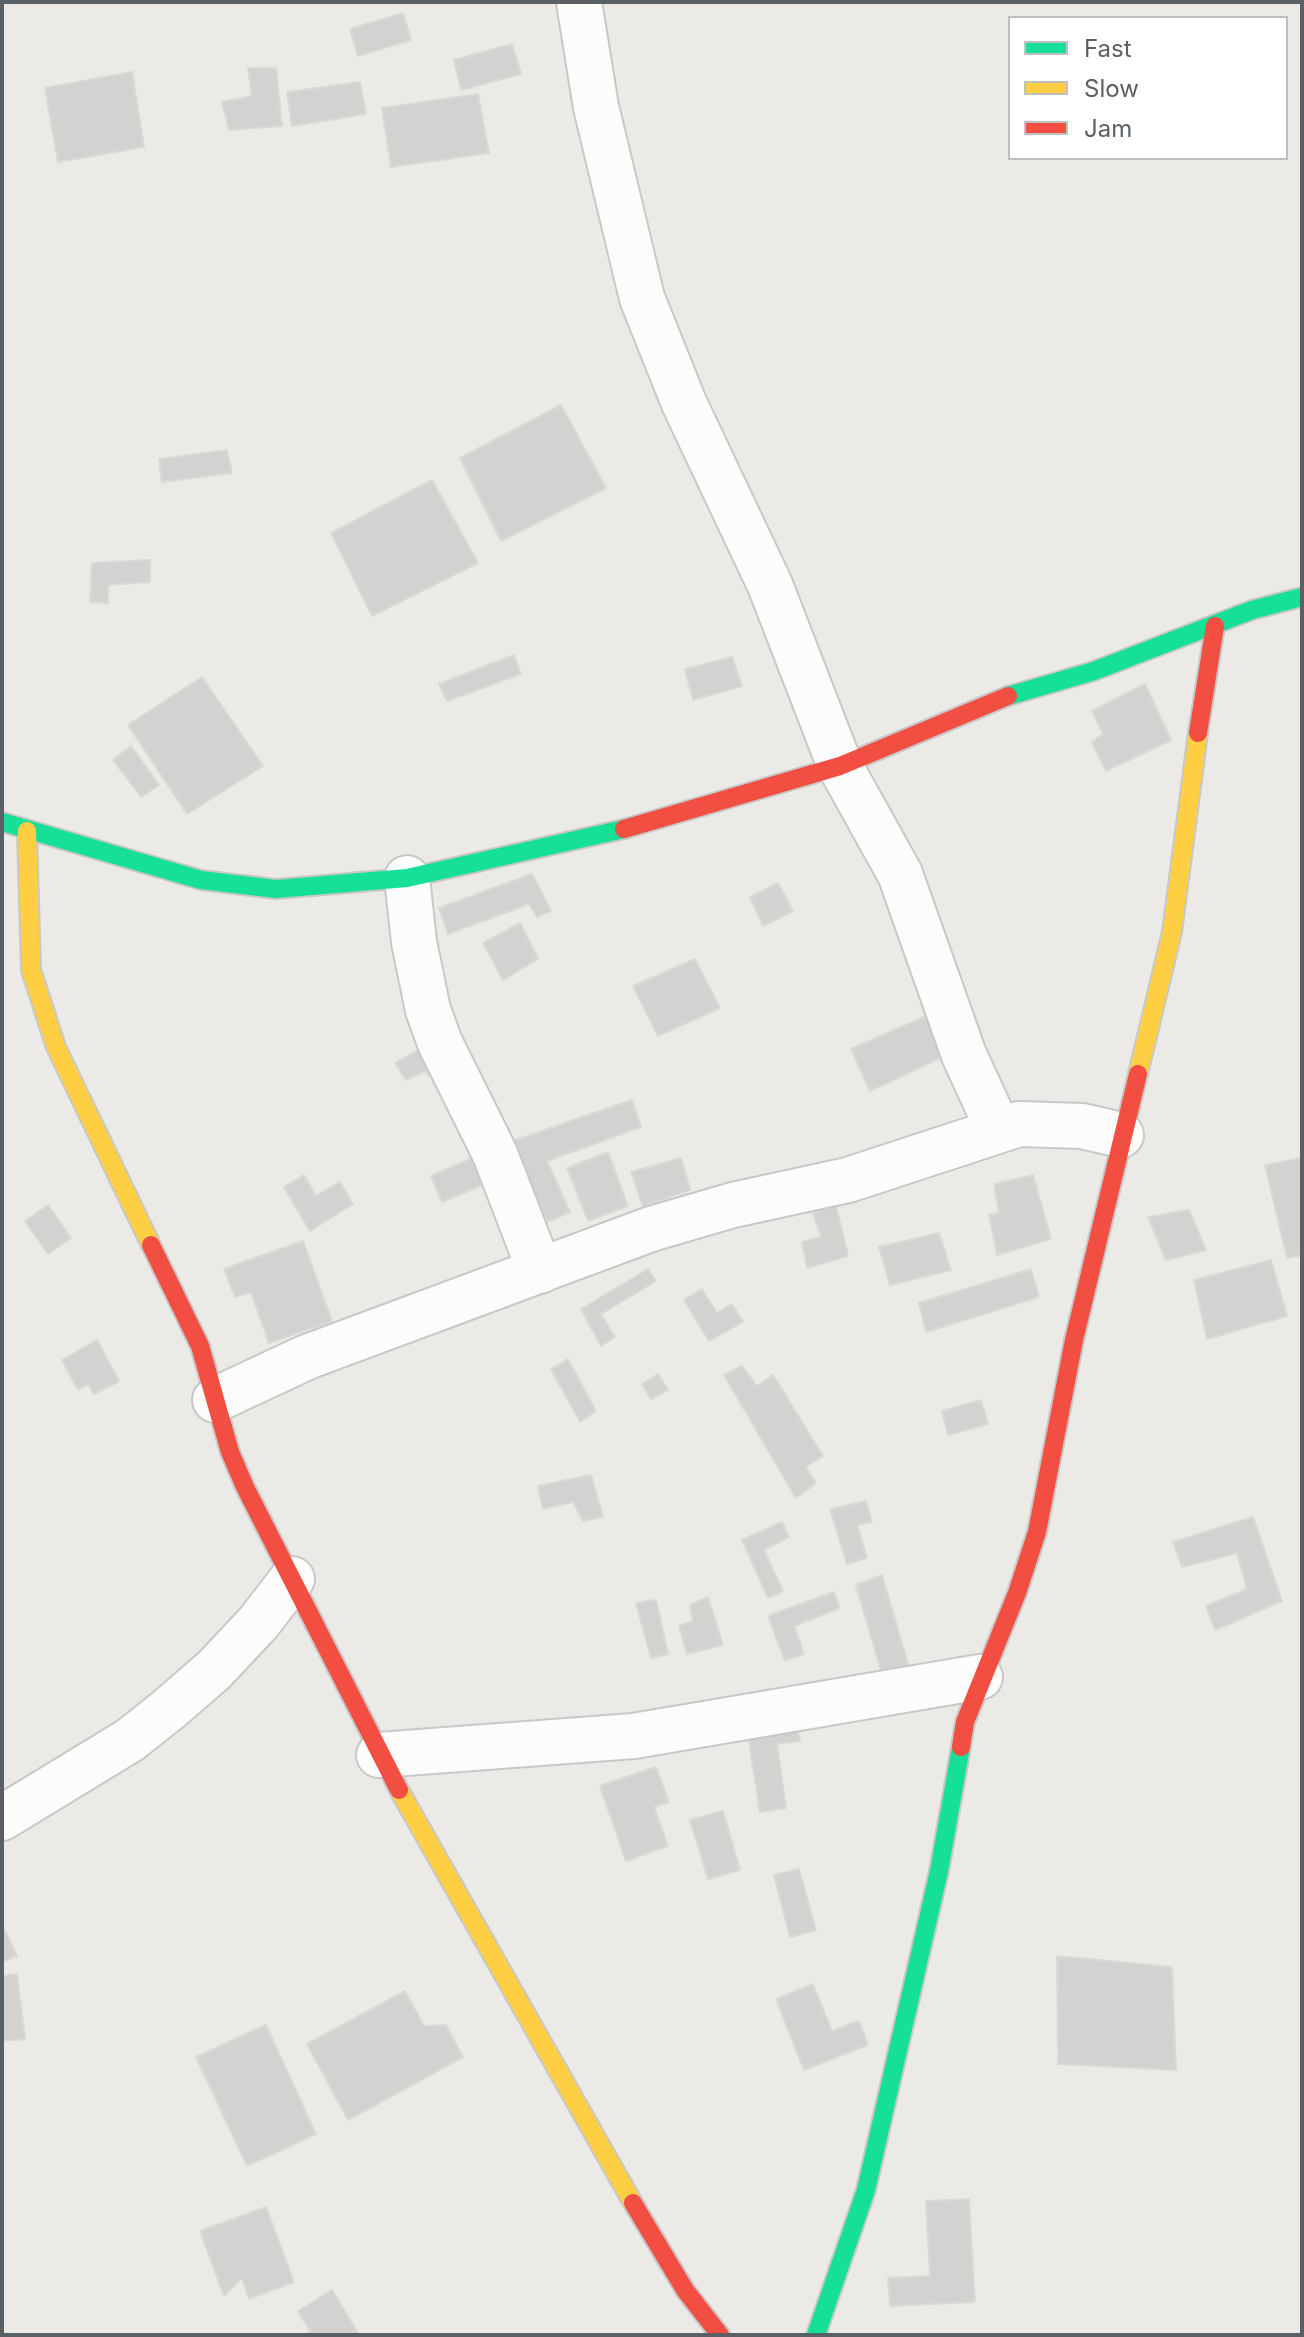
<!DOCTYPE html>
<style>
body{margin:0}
#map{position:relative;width:1304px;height:2337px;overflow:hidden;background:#ebeae6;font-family:Inter,sans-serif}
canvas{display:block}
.frame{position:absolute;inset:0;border:4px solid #5b6064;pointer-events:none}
.legend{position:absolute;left:1008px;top:16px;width:280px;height:144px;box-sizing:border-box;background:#fff;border:2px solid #bdbfc1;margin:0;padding:10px 14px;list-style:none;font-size:24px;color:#5b6064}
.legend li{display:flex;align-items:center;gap:16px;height:40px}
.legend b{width:40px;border:2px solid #bdbfc1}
</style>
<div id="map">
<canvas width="1304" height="2337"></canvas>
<div class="frame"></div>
<ul class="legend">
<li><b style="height:10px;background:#16e098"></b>Fast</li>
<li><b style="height:10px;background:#ffcf43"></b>Slow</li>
<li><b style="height:10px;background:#f24e42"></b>Jam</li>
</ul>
</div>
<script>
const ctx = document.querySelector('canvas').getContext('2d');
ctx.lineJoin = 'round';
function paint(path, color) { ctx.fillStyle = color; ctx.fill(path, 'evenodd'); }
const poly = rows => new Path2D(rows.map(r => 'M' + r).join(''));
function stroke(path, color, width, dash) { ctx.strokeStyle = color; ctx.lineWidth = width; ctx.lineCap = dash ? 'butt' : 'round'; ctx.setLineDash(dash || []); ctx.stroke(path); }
const building = poly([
 [403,13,411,40,358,56,350,29,403,13],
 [512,44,521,74,461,90,454,60,512,44],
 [248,68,276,68,282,126,229,130,222,102,252,96,248,68],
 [132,72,144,147,58,162,45,88,132,72],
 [360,82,366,114,292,126,287,92,360,82],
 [478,94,489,153,391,167,382,108,478,94],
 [561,405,606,488,501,541,460,458,561,405],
 [227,450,232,473,162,482,159,459,227,450],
 [432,480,478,563,372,616,331,533,432,480],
 [150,560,150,582,108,585,108,603,90,602,92,563,150,560],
 [514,655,521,674,447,701,439,684,514,655],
 [732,657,742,686,693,700,685,669,732,657],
 [202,677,263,766,187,814,128,725,202,677],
 [1145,684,1171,740,1106,771,1092,742,1103,734,1092,711,1145,684],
 [131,746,159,785,141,797,113,760,131,746],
 [532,874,551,911,537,917,529,904,448,934,439,908,532,874],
 [778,883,793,911,763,926,750,897,778,883],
 [520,923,538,959,503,980,483,943,520,923],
 [695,959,720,1008,658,1036,633,986,695,959],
 [933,1013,951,1053,870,1091,851,1049,933,1013],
 [428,1045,443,1071,431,1077,425,1071,406,1080,395,1063,428,1045],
 [632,1100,641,1127,547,1161,570,1212,547,1222,510,1142,632,1100],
 [486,1152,496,1179,442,1202,431,1176,486,1152],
 [608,1152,628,1206,588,1221,567,1168,608,1152],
 [681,1158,690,1190,643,1206,631,1172,681,1158],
 [1302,1158,1302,1255,1287,1258,1265,1165,1302,1158],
 [304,1175,316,1196,340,1182,353,1204,310,1231,284,1187,304,1175],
 [1033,1175,1051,1239,997,1255,989,1215,999,1213,994,1184,1033,1175],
 [48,1205,71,1238,48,1254,25,1221,48,1205],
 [836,1206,848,1256,807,1268,802,1242,821,1237,813,1213,836,1206],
 [1189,1210,1206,1250,1166,1260,1148,1217,1189,1210],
 [939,1233,951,1270,890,1285,879,1247,939,1233],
 [303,1241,332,1321,269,1343,251,1292,235,1297,224,1269,303,1241],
 [1271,1260,1287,1316,1207,1339,1194,1280,1271,1260],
 [648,1269,656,1281,601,1314,615,1337,601,1346,581,1309,648,1269],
 [1031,1269,1039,1297,926,1332,919,1303,1031,1269],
 [702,1289,717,1313,732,1304,743,1322,709,1341,684,1300,702,1289],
 [97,1340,119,1381,94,1394,88,1384,78,1390,62,1360,97,1340],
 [568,1359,596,1411,580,1422,551,1369,568,1359],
 [742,1366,757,1386,773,1375,823,1456,806,1467,816,1483,796,1498,724,1375,742,1366],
 [658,1374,668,1390,651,1399,642,1384,658,1374],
 [981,1400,988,1424,948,1435,942,1411,981,1400],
 [591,1475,603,1517,583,1521,573,1502,543,1509,538,1486,591,1475],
 [866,1501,872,1522,857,1525,867,1558,847,1564,830,1509,866,1501],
 [1253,1517,1282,1601,1215,1630,1206,1606,1247,1589,1237,1553,1182,1567,1173,1542,1253,1517],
 [782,1522,789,1537,764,1550,783,1591,768,1598,742,1540,782,1522],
 [882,1575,910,1671,884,1681,856,1585,882,1575],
 [834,1592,840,1608,794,1626,804,1654,785,1661,768,1616,834,1592],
 [708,1597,723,1645,687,1654,679,1626,693,1621,690,1605,708,1597],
 [656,1600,668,1654,651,1658,636,1603,656,1600],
 [796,1721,800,1741,777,1744,786,1808,760,1812,747,1729,796,1721],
 [656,1767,669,1802,654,1807,668,1846,626,1861,600,1786,656,1767],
 [723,1811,740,1870,708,1879,690,1820,723,1811],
 [799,1869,816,1930,790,1937,774,1875,799,1869],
 [2,1925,17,1956,2,1962,2,1925],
 [1057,1956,1172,1967,1176,2070,1058,2064,1057,1956],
 [17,1974,25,2039,2,2041,2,1976,17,1974],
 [813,1984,832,2031,859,2021,868,2045,804,2070,776,1999,813,1984],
 [405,1991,424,2026,446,2025,463,2057,348,2120,307,2044,405,1991],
 [266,2025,316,2134,247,2166,196,2057,266,2025],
 [969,2199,975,2302,890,2306,888,2278,930,2276,926,2201,969,2199],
 [266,2207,294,2282,249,2299,242,2278,224,2296,200,2231,266,2207],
 [332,2290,359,2335,304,2335,310,2331,298,2311,332,2290]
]);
paint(building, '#d3d2d0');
stroke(building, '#dad9d5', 2);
const street = poly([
 [579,2,596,107,642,298,684,403,770,585,840,766,900,874,964,1055,998,1129],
 [407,878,414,942,428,1010,440,1043,495,1154,540,1271],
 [215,1400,307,1357,651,1229,733,1205,848,1180,1019,1124,1082,1126,1121,1135],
 [379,1755,634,1736,980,1677],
 [2,1818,130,1740,169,1709,214,1670,259,1622,292,1579]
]);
const fast = poly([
 [1008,696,1094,671,1252,610,1302,597],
 [2,822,201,880,276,889,407,878,624,829],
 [816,2335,866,2190,939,1871,961,1747]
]);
const slow = poly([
 [27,831,31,970,56,1047,151,1245],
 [1138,1074,1172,932,1198,733],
 [399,1790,633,2203]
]);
const jam = poly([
 [1198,733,1215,626],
 [624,829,840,766,1008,696],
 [151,1245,200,1346,230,1452,245,1487,399,1790],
 [961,1747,965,1722,1017,1593,1037,1532,1074,1340,1138,1074],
 [633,2203,685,2290,720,2335]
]);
stroke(street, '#c8c8c8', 48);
stroke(fast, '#c8c8c8', 22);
stroke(slow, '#c8c8c8', 22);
stroke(jam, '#c8c8c8', 22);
stroke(street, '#fcfcfb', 44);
stroke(fast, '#16e098', 18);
stroke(slow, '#ffcf43', 18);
stroke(jam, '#f24e42', 18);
</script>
